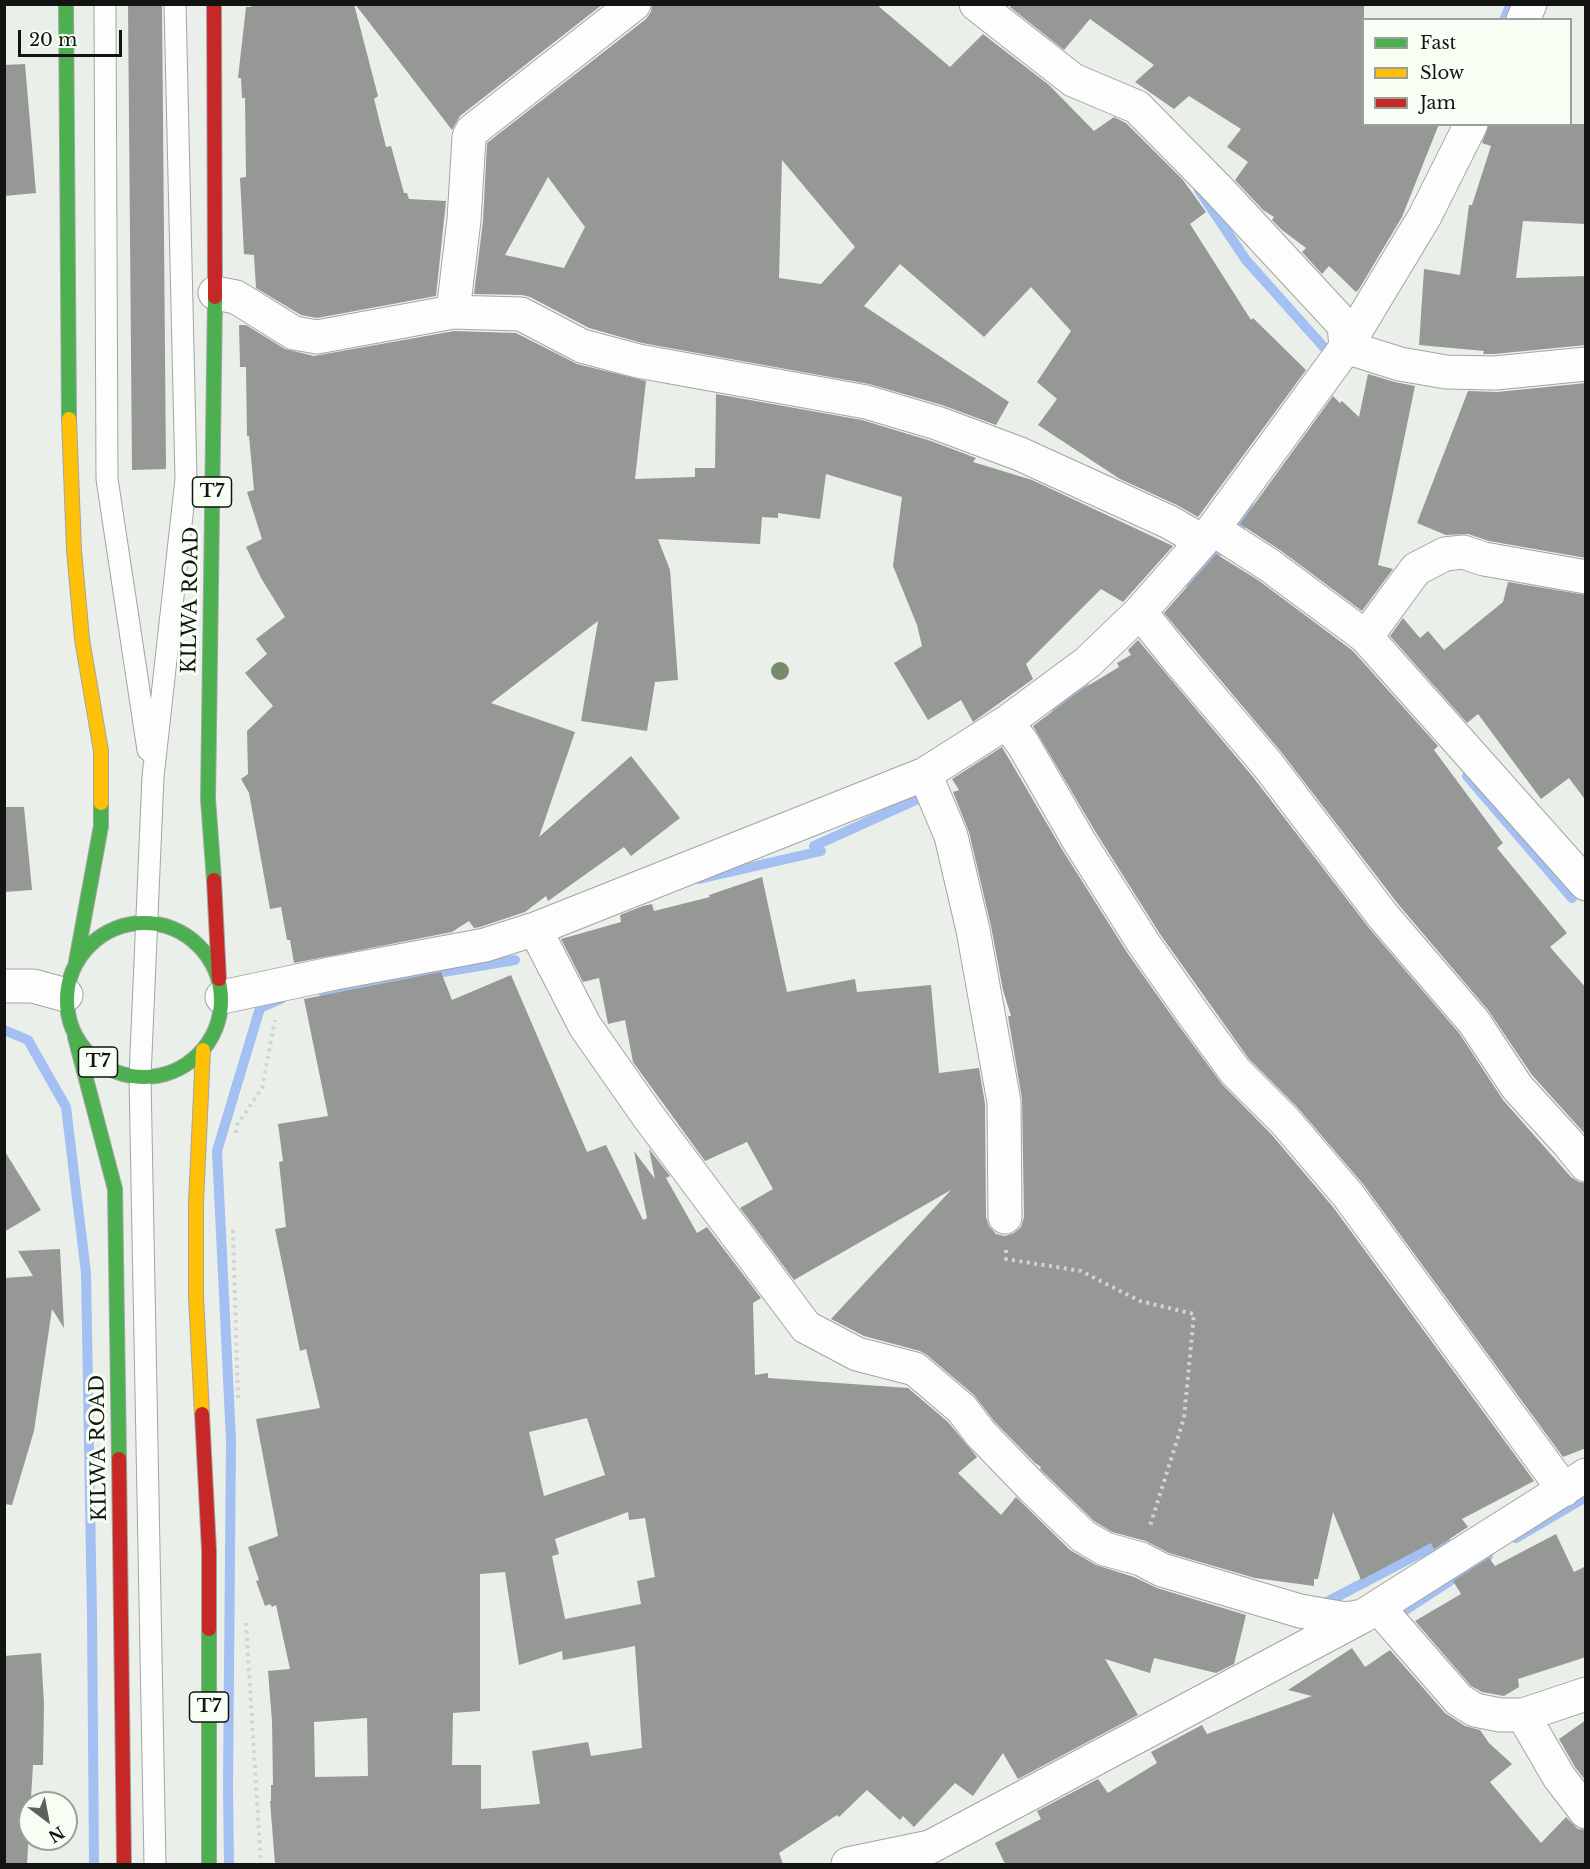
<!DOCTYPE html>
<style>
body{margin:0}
#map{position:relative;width:1590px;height:1869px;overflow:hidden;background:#ebefe9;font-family:"Libre Baskerville",serif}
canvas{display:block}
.frame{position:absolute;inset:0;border:6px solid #121411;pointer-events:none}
.legend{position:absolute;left:1362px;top:18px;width:210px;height:108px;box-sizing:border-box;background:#f7fef4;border:2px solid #9ba099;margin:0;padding:8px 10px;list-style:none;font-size:18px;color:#121411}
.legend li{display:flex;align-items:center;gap:12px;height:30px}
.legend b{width:30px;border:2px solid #9ba099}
.north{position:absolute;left:18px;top:1791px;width:60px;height:60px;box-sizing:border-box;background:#f7fef4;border:2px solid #9ba099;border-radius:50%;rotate:148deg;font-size:16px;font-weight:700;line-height:24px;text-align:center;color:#121411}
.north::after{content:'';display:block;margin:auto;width:21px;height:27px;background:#5e615d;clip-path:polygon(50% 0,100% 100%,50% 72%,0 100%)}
.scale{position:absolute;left:18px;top:30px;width:104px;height:27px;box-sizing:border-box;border:3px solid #121411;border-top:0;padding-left:8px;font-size:18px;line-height:21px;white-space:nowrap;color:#121411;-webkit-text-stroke:4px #f7fef4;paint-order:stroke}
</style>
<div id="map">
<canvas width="1590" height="1869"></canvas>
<div class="frame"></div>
<ul class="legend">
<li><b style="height:8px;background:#4caf50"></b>Fast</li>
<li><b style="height:8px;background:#ffc107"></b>Slow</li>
<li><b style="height:8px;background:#c62828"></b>Jam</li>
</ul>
<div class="north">N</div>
<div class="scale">20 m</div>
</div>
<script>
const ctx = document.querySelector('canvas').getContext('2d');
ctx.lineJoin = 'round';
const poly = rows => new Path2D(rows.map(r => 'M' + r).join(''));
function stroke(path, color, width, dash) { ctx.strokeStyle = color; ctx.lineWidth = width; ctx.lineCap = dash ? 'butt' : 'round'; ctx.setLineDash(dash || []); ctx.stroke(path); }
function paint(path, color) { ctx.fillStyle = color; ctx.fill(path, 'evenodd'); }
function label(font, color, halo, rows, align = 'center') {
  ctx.font = font + ' "Libre Baskerville",serif'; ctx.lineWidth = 6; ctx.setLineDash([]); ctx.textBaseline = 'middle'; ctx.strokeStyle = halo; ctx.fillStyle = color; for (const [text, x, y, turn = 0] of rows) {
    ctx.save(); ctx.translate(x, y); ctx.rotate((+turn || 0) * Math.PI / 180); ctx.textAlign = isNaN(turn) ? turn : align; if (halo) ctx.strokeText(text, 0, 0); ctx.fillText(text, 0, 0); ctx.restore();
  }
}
stroke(poly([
 [1504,20,1511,4],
 [1199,190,1246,260,1329,353],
 [1236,530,1241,525,1250,499],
 [1187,582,1227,543],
 [1057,710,1084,683],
 [1467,776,1572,898],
 [814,846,929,794],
 [699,879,821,851],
 [323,992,515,960],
 [4,1030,28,1040,66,1107,86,1273,92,1616,94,1864],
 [1516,1538,1586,1497],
 [1325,1603,1445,1540],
 [1393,1618,1488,1556],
 [229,1864,228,1787,231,1440,217,1151,260,1008,281,999]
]), '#a4bff1', 10);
paint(poly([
 [128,4,162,4,166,469,132,470],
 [252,4,354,4,378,96,374,99,386,147,391,146,404,193,407,193,409,199,446,201,436,296,317,318,301,315,256,288,254,255,244,254,240,178,246,177,245,98,242,98,241,78,238,78,246,7,251,7],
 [355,4,603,4,460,116,452,130],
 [652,4,876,4,950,67,983,34,1049,85,1094,131,1114,117,1126,123,1183,180,1206,212,1190,224,1251,320,1253,318,1306,370,1198,517,1177,505,1120,479,1038,425,1057,399,1037,382,1071,331,1031,287,984,337,900,264,864,306,1009,402,996,425,942,405,869,384,642,343,589,328,530,297,522,295,474,294,483,221,487,143,646,19,651,12],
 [782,160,855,247,821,284,779,278],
 [548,177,585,227,564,268,505,255],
 [1013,4,1364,4,1364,124,1439,124,1402,217,1359,289,1356,292,1329,266,1322,274,1302,252,1306,248,1282,230,1272,220,1274,217,1263,210,1235,180,1248,162,1227,147,1241,129,1189,96,1174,109,1135,82,1154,65,1090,19,1064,50,1010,7],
 [25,64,36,193,4,196,4,65],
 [1489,124,1586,124,1586,224,1523,221,1516,278,1586,276,1586,345,1494,354,1483,354,1484,351,1419,345,1424,269,1460,275,1469,205,1472,205,1491,146,1482,143],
 [239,325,246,325,285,349,314,356,454,331,516,333,577,364,646,381,635,479,695,477,695,468,715,468,716,394,862,420,931,441,976,458,973,462,1032,480,1173,546,1123,602,1101,589,1026,664,1033,679,973,722,961,700,928,720,894,663,922,646,917,625,893,566,902,497,826,474,820,519,778,513,778,518,762,517,760,544,658,539,670,570,678,680,655,682,647,731,581,721,598,621,491,703,575,732,539,837,631,756,680,818,631,856,624,847,548,901,546,896,525,912,480,927,474,928,469,921,452,932,294,963,290,940,287,940,281,907,270,909,249,793,241,779,248,774,247,731,273,706,245,673,267,654,256,639,285,617,261,578,246,547,262,539,247,492,254,490,249,436,247,436,246,367,240,367],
 [1368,374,1395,382,1415,386,1378,565,1393,569,1362,611,1280,550,1240,524,1333,396,1340,403,1342,401,1359,417],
 [1586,383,1586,558,1489,541,1468,534,1446,535,1417,523,1468,391,1497,392],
 [1216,554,1258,580,1353,651,1438,746,1434,750,1503,843,1497,848,1567,933,1550,947,1586,988,1586,1135,1532,1075,1488,1010,1398,904,1282,753,1164,613],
 [1508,582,1586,595,1586,801,1569,778,1541,799,1478,714,1467,723,1390,636,1403,618,1420,638,1428,631,1444,650,1503,602],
 [1138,640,1253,777,1369,928,1459,1033,1503,1100,1571,1177,1579,1182,1586,1183,1586,1448,1563,1457,1363,1184,1298,1108,1249,1059,1160,934,1095,831,1033,726,1081,690,1119,667,1117,663,1131,655,1128,650],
 [1002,747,1063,851,1128,954,1179,1026,1222,1084,1271,1134,1333,1207,1534,1481,1462,1519,1468,1527,1434,1549,1431,1543,1361,1580,1333,1512,1318,1579,1314,1579,1314,1586,1255,1578,1169,1553,1146,1541,1112,1532,1094,1521,1046,1475,1040,1469,1041,1467,1035,1463,994,1421,974,1395,927,1355,920,1351,864,1336,831,1319,951,1190,794,1280,740,1208,773,1189,747,1142,705,1161,633,1062,625,1020,608,1024,599,978,583,982,561,939,621,922,620,915,643,906,652,904,654,911,710,897,709,895,762,877,787,992,855,979,857,992,931,985,939,1073,979,1068,985,1104,986,1217,989,1226,996,1234,1005,1236,1014,1233,1021,1227,1024,1217,1022,1099,1008,1016,1011,1016,1003,990,991,926,969,832,953,792,959,790,952,779],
 [4,807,24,807,32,890,4,892],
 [441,972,452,1000,511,975,587,1152,606,1145,643,1220,647,1218,634,1151,655,1179,649,1149,670,1176,666,1178,697,1233,707,1227,761,1298,753,1303,755,1375,768,1373,768,1378,908,1388,948,1422,977,1457,958,1473,1001,1515,1016,1497,1070,1550,1096,1565,1134,1577,1157,1588,1246,1615,1234,1664,1216,1673,1154,1658,1150,1673,1105,1659,1138,1715,1018,1779,1003,1753,973,1796,955,1783,914,1827,903,1816,900,1820,867,1790,839,1817,837,1815,779,1853,783,1864,275,1864,270,1801,271,1801,271,1785,273,1785,272,1721,268,1671,290,1669,276,1605,272,1607,270,1604,265,1606,256,1581,259,1580,248,1547,278,1536,256,1419,320,1408,306,1349,300,1351,275,1229,286,1227,279,1162,283,1161,278,1124,328,1116,304,999],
 [587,1418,605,1475,544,1496,529,1432],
 [628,1512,629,1520,645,1518,655,1577,637,1581,641,1604,565,1619,552,1556,559,1554,555,1539],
 [505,1572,519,1665,562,1651,563,1660,635,1646,642,1748,591,1756,588,1742,532,1751,540,1804,481,1809,481,1765,452,1765,453,1713,480,1711,480,1574],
 [367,1718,368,1776,315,1777,314,1722],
 [4,1150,41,1210,4,1232],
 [60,1249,64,1328,52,1309,34,1431,12,1505,4,1504,4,1348,6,1335,4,1278,33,1276,18,1251],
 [1556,1534,1574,1572,1586,1566,1586,1657,1518,1679,1519,1687,1504,1696,1482,1692,1471,1686,1415,1621,1461,1594,1453,1581,1489,1558,1495,1566],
 [1352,1648,1365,1667,1390,1650,1445,1713,1465,1726,1480,1730,1489,1743,1512,1764,1490,1782,1541,1843,1566,1817,1578,1829,1586,1830,1586,1864,1005,1864,995,1843,1041,1819,1037,1811,1098,1779,1108,1793,1157,1763,1151,1752,1202,1725,1207,1734,1312,1696,1288,1690],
 [41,1653,44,1703,43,1765,33,1765,27,1864,4,1864,4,1656],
 [1586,1720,1586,1781,1575,1767,1559,1739]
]), '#959894');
const lane = poly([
 [105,4,107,479,148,750],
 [155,1864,140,1077,153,777,186,479,175,4]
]);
const street = poly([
 [976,4,1073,80,1137,107,1216,187,1344,325,1346,347,1400,364,1446,372,1495,373,1586,364],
 [1523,20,1530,4],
 [215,293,236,297,294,333,317,337,453,312,521,314,582,346,638,361,866,402,937,423,1020,454,1169,522,1202,541],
 [453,312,464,220,469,137,472,131,634,4],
 [1213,529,1269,565,1366,637,1586,884],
 [1140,612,1177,658,1268,765,1383,916,1474,1022,1517,1087,1568,1143,1586,1165],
 [1366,637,1416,569,1445,554,1463,552,1484,559,1586,577],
 [1007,722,1023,744,1079,841,1144,944,1194,1015,1235,1071,1285,1121,1348,1195,1564,1490],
 [925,774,951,836,973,930,1004,1102,1005,1217],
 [535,929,585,1026,648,1116,806,1327,857,1354,915,1369,962,1409,980,1433,1033,1488,1083,1536,1105,1549,1141,1559,1162,1570,1300,1611,1346,1619,1363,1616],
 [4,986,33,986,66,995],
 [222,997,335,973,485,945,535,929,925,774,1007,722,1088,662,1140,612,1213,529,1346,347,1425,216,1471,124],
 [1378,1607,1459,1700,1475,1710,1500,1715,1523,1715,1586,1694],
 [1523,1715,1559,1777,1586,1812],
 [848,1864,930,1847,1363,1616,1586,1475]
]);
const fast = poly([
 [66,4,69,419],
 [214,880,208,799,215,297],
 '67 1000a77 77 0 1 1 154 0a77 77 0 1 1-154 0Z',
 [76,962,101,826,101,803],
 [75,1037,115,1189,119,1459],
 [209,1629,209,1864]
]);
const slow = poly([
 [69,419,74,550,82,639,101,751,101,803],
 [202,1414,196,1297,196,1203,203,1050]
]);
const jam = poly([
 [214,4,215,297],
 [214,880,219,979],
 [202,1414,209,1550,209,1629],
 [119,1459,124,1864]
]);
stroke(lane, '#a2a5a2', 23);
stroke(street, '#a2a5a2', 35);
stroke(fast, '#a2a5a2', 16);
stroke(slow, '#a2a5a2', 16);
stroke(jam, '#a2a5a2', 16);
stroke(poly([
 [236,1133,237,1125,262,1088,275,1020],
 [233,1230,238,1400],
 [1006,1250,1006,1259,1081,1271,1140,1301,1194,1314,1184,1418,1150,1526],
 [246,1623,261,1864]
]), '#d2d3d2', 4, [3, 4.5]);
stroke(lane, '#fcfdfc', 21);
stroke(street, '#fcfdfc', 33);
stroke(fast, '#4caf50', 14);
stroke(slow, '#ffc107', 14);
stroke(jam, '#c62828', 14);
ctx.fillStyle = '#778a69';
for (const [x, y] of [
 [780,671]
]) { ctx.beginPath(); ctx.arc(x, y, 9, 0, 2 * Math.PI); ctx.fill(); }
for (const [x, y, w] of [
 [212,492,39],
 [98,1062,39],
 [209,1707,39]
]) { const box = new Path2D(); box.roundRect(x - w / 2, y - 15, w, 30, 4.5); ctx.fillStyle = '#f7fef4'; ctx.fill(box); stroke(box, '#121411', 1.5); }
label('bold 18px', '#121411', null, [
 ["T7",212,492],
 ["T7",98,1062],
 ["T7",209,1707]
]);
label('20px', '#121411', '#f7fef4', [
 ["KILWA ROAD",191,600,-89],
 ["KILWA ROAD",99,1448,-91]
]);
</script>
